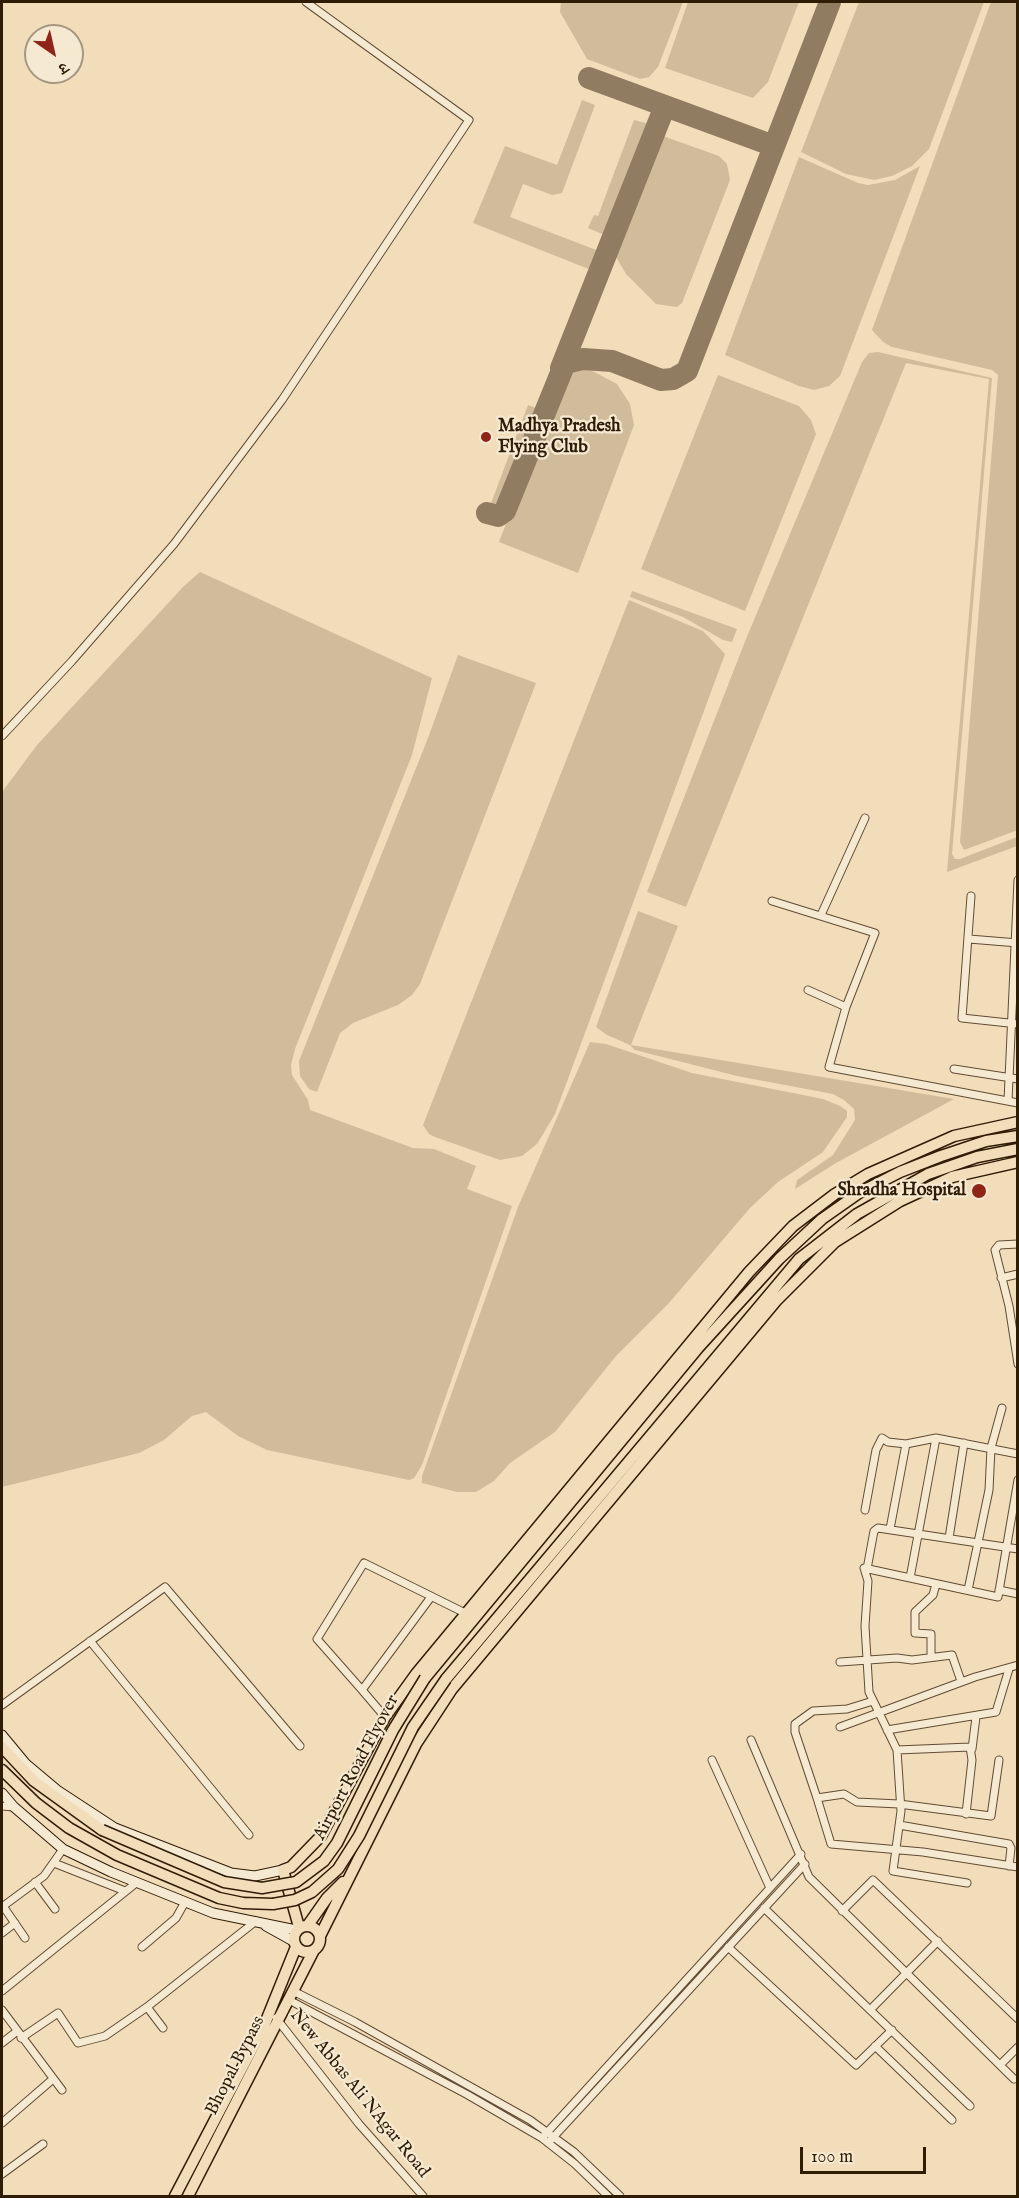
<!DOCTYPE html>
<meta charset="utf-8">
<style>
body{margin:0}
#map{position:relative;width:1019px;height:2198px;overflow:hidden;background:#f1ddba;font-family:"IM FELL English","Noto Serif Devanagari",serif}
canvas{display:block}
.frame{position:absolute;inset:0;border:3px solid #2f1c05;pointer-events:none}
.north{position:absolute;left:24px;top:24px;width:60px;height:60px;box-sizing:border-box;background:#f6e9d2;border:2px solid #a69780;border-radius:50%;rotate:146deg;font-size:16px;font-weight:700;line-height:24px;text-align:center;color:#2f1c05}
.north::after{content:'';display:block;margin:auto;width:21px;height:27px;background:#8f2418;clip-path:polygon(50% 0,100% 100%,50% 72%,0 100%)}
.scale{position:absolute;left:800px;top:2147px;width:126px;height:27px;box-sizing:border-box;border:3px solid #2f1c05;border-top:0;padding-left:8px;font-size:18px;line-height:21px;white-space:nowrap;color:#2f1c05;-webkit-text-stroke:4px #f6e9d2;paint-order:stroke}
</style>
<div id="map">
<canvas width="1019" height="2198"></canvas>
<div class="frame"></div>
<div class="north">उ</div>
<div class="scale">100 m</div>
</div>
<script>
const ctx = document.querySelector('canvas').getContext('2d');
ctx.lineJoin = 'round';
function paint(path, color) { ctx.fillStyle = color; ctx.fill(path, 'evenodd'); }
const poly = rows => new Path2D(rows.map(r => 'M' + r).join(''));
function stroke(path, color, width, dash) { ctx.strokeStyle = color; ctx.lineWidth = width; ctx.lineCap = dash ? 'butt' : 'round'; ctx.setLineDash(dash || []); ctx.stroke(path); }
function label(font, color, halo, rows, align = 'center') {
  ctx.font = font + ' "IM FELL English",serif'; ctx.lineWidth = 4.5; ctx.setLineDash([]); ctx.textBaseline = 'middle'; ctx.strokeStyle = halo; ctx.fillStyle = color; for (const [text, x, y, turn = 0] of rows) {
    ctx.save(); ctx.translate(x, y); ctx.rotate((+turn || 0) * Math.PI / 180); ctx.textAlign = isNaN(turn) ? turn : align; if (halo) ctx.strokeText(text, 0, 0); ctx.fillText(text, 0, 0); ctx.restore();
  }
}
paint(poly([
 [561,2,683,2,658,67,649,77,640,79,587,59,560,12],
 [688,2,799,2,768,82,753,98,665,68],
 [859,2,984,2,929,149,912,166,892,176,874,180,846,174,801,152],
 [991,2,1018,2,1018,830,964,850,960,842,998,375,992,370,892,347,883,342,872,330],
 [582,100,595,105,562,193,552,195,523,184,510,217,599,251,591,270,473,223,505,146,557,165],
 [634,120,646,123,649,131,609,237,588,228,594,215,598,216],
 [663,136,719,156,727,164,730,180,682,303,677,307,656,304,626,274,616,257,620,234,660,137],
 [799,157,858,183,868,185,895,180,920,166,840,376,829,386,814,390,799,386,725,355],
 [878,352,992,378,952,854,955,859,960,859,1017,837,1017,846,947,872,989,379,906,363,686,907,647,892,746,639,862,362,869,353],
 [583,366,617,384,630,404,634,425,578,573,499,542,560,383,572,370],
 [718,375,799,406,811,420,816,434,745,611,641,569],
 [528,405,539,409,503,502,494,508,490,506],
 [200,572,432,678,412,755,295,1049,291,1065,292,1075,308,1100,310,1110,413,1148,434,1149,476,1166,467,1189,512,1206,422,1465,414,1478,409,1480,267,1450,238,1436,206,1412,192,1416,164,1440,139,1453,2,1487,2,792,37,745,184,586],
 [632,591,737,629,732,642,723,640,683,617,630,597],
 [629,600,703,631,725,654,555,1114,537,1144,522,1156,500,1160,435,1137,429,1134,423,1125],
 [458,655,536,683,420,984,412,995,398,1005,353,1023,340,1033,317,1092,309,1089,300,1076,299,1061,428,738],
 [638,911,678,926,631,1045,954,1099,836,1163,795,1189,797,1180,833,1155,855,1120,854,1109,844,1100,833,1094,737,1076,635,1050,630,1045,607,1035,596,1027],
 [590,1042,606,1044,692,1073,823,1099,840,1106,847,1111,847,1117,823,1152,778,1182,750,1208,669,1303,616,1356,555,1432,510,1463,494,1481,476,1492,457,1492,422,1483,422,1476,518,1207]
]), '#d0bc9b');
stroke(poly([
 [589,78,774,146],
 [561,368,665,106],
 [487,513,498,516,505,511,565,363,583,359,612,361,661,380,673,379,687,371,830,2]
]), '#907c60', 22);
const street = poly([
 [2,736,72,661,174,544,282,400,469,120,306,2],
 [971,896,962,1018,1018,1024],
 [772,901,875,933,846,1007,829,1067,1018,1103],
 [821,915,865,818],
 [969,939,1018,943],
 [808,990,846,1007],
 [954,1069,1018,1079],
 [1008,1101,1018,880],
 [1018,1244,999,1245,995,1250,1009,1306,1018,1364],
 [1001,1278,1018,1274],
 [865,1510,876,1450,882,1438,888,1442,906,1444,936,1438,1018,1454],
 [890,1529,906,1444],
 [949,1538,964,1443],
 [867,1569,874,1531,878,1528,1018,1549],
 [910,1578,936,1438],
 [968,1590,989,1490,991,1448,1002,1408],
 [999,1590,1018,1594],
 [90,1641,249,1835],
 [931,1657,931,1634,915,1633,915,1612,933,1595,936,1584],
 [840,1662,897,1658,912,1660,952,1655,961,1681],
 [362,1690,317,1639,364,1563,465,1613],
 [873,1701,847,1709,813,1711,795,1724,795,1732,817,1798,844,1794,857,1802,899,1804,991,1816,999,1760],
 [2,1705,165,1587,300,1746],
 [385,1717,362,1690,431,1597],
 [840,1727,975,1677,1018,1665],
 [887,1730,996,1712,1009,1669],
 [751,1740,809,1877,1014,2079],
 [972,1749,976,1717],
 [897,1750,970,1747,972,1760,966,1814],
 [712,1760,770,1888],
 [817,1798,831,1844,923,1852,1018,1867],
 [2,1806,14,1807],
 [899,1825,1009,1844,1011,1848,1009,1866],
 [54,1863,125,1891],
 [35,1882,55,1909],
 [967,1883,893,1871,901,1811,897,1750,869,1692,865,1626,868,1581,864,1568,998,1597,1018,1480],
 [3,1906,25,1938],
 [2,1907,44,1876,63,1849],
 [764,1908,970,2106],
 [842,1911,873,1880,1018,2019],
 [2,1933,15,1923],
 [142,1947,176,1918,185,1902],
 [728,1947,856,2065,892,2030],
 [2,1991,136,1883],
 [293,1991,355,2022,530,2120,574,2152,620,2196],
 [289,2000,468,2095,542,2138,575,2164,608,2196],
 [147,2007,163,2028],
 [2,2010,62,2090],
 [870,2010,938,1941],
 [276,2018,359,2124,423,2196],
 [21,2038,58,2013,78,2043,105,2036,147,2007,256,1921],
 [2,2043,16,2032],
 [875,2046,952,2120],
 [1000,2065,1018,2047],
 [2,2123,53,2079],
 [542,2138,801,1854],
 [548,2143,805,1864],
 [2,2174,43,2144]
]);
const secondary = poly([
 [2,1735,26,1764,57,1790,115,1828,231,1873,255,1876,283,1870],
 [2,1793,14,1807,63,1849,111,1872,213,1913,296,1930],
 [266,1926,293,1941]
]);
const primary = poly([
 [425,1678,698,1348,779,1259,822,1219,859,1193,900,1172,941,1156,986,1141,1018,1136],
 [446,1679,799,1259,857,1214,928,1174,977,1157,1018,1149],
 [2,1747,34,1781,102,1830],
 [2,1770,36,1803,69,1828,117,1855,219,1898,243,1903,273,1904],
 [308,1925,327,1898,343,1882],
 '294 1939a13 13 0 1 1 26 0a13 13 0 1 1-26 0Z',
 [299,1927,283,1870,291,1867,321,1836,385,1717,416,1674,749,1272,793,1226,835,1194,868,1174,954,1136,1018,1122],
 [320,1936,416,1744,452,1689,776,1301,835,1242,900,1201,952,1177,1018,1162],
 [175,2196,264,2026,296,1947],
 [188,2196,314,1950]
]);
stroke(street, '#604c32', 9);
stroke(secondary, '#2f1c05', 11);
stroke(primary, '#2f1c05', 13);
stroke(street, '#f6e9d2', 7);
stroke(secondary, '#f6e9d2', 9);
stroke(primary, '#f1ddba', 10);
const primaryBridge = poly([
 [102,1830,224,1882,262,1888,296,1882,324,1861,337,1843,393,1730,425,1678],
 [273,1904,295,1900,312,1892,338,1869,359,1836,413,1727,446,1679]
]);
stroke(primaryBridge, '#2f1c05', 13, []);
stroke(primaryBridge, '#f1ddba', 10);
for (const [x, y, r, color] of [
 [486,437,6,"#8f2418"],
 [979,1191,8,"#8f2418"]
]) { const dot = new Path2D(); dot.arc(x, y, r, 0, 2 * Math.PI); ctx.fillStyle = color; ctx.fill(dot); stroke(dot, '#f6e9d2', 2); }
label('bold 18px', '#2f1c05', '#f6e9d2', [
 ["Madhya Pradesh",498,427],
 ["Flying Club",498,448],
 ["Shradha Hospital",966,1191,"right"]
], 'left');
label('18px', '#2f1c05', '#f6e9d2', [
 ["Airport Road Flyover",357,1768,-62],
 ["Bhopal Bypass",236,2066,-63],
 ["New Abbas Ali NAgar Road",359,2094,51]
]);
</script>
